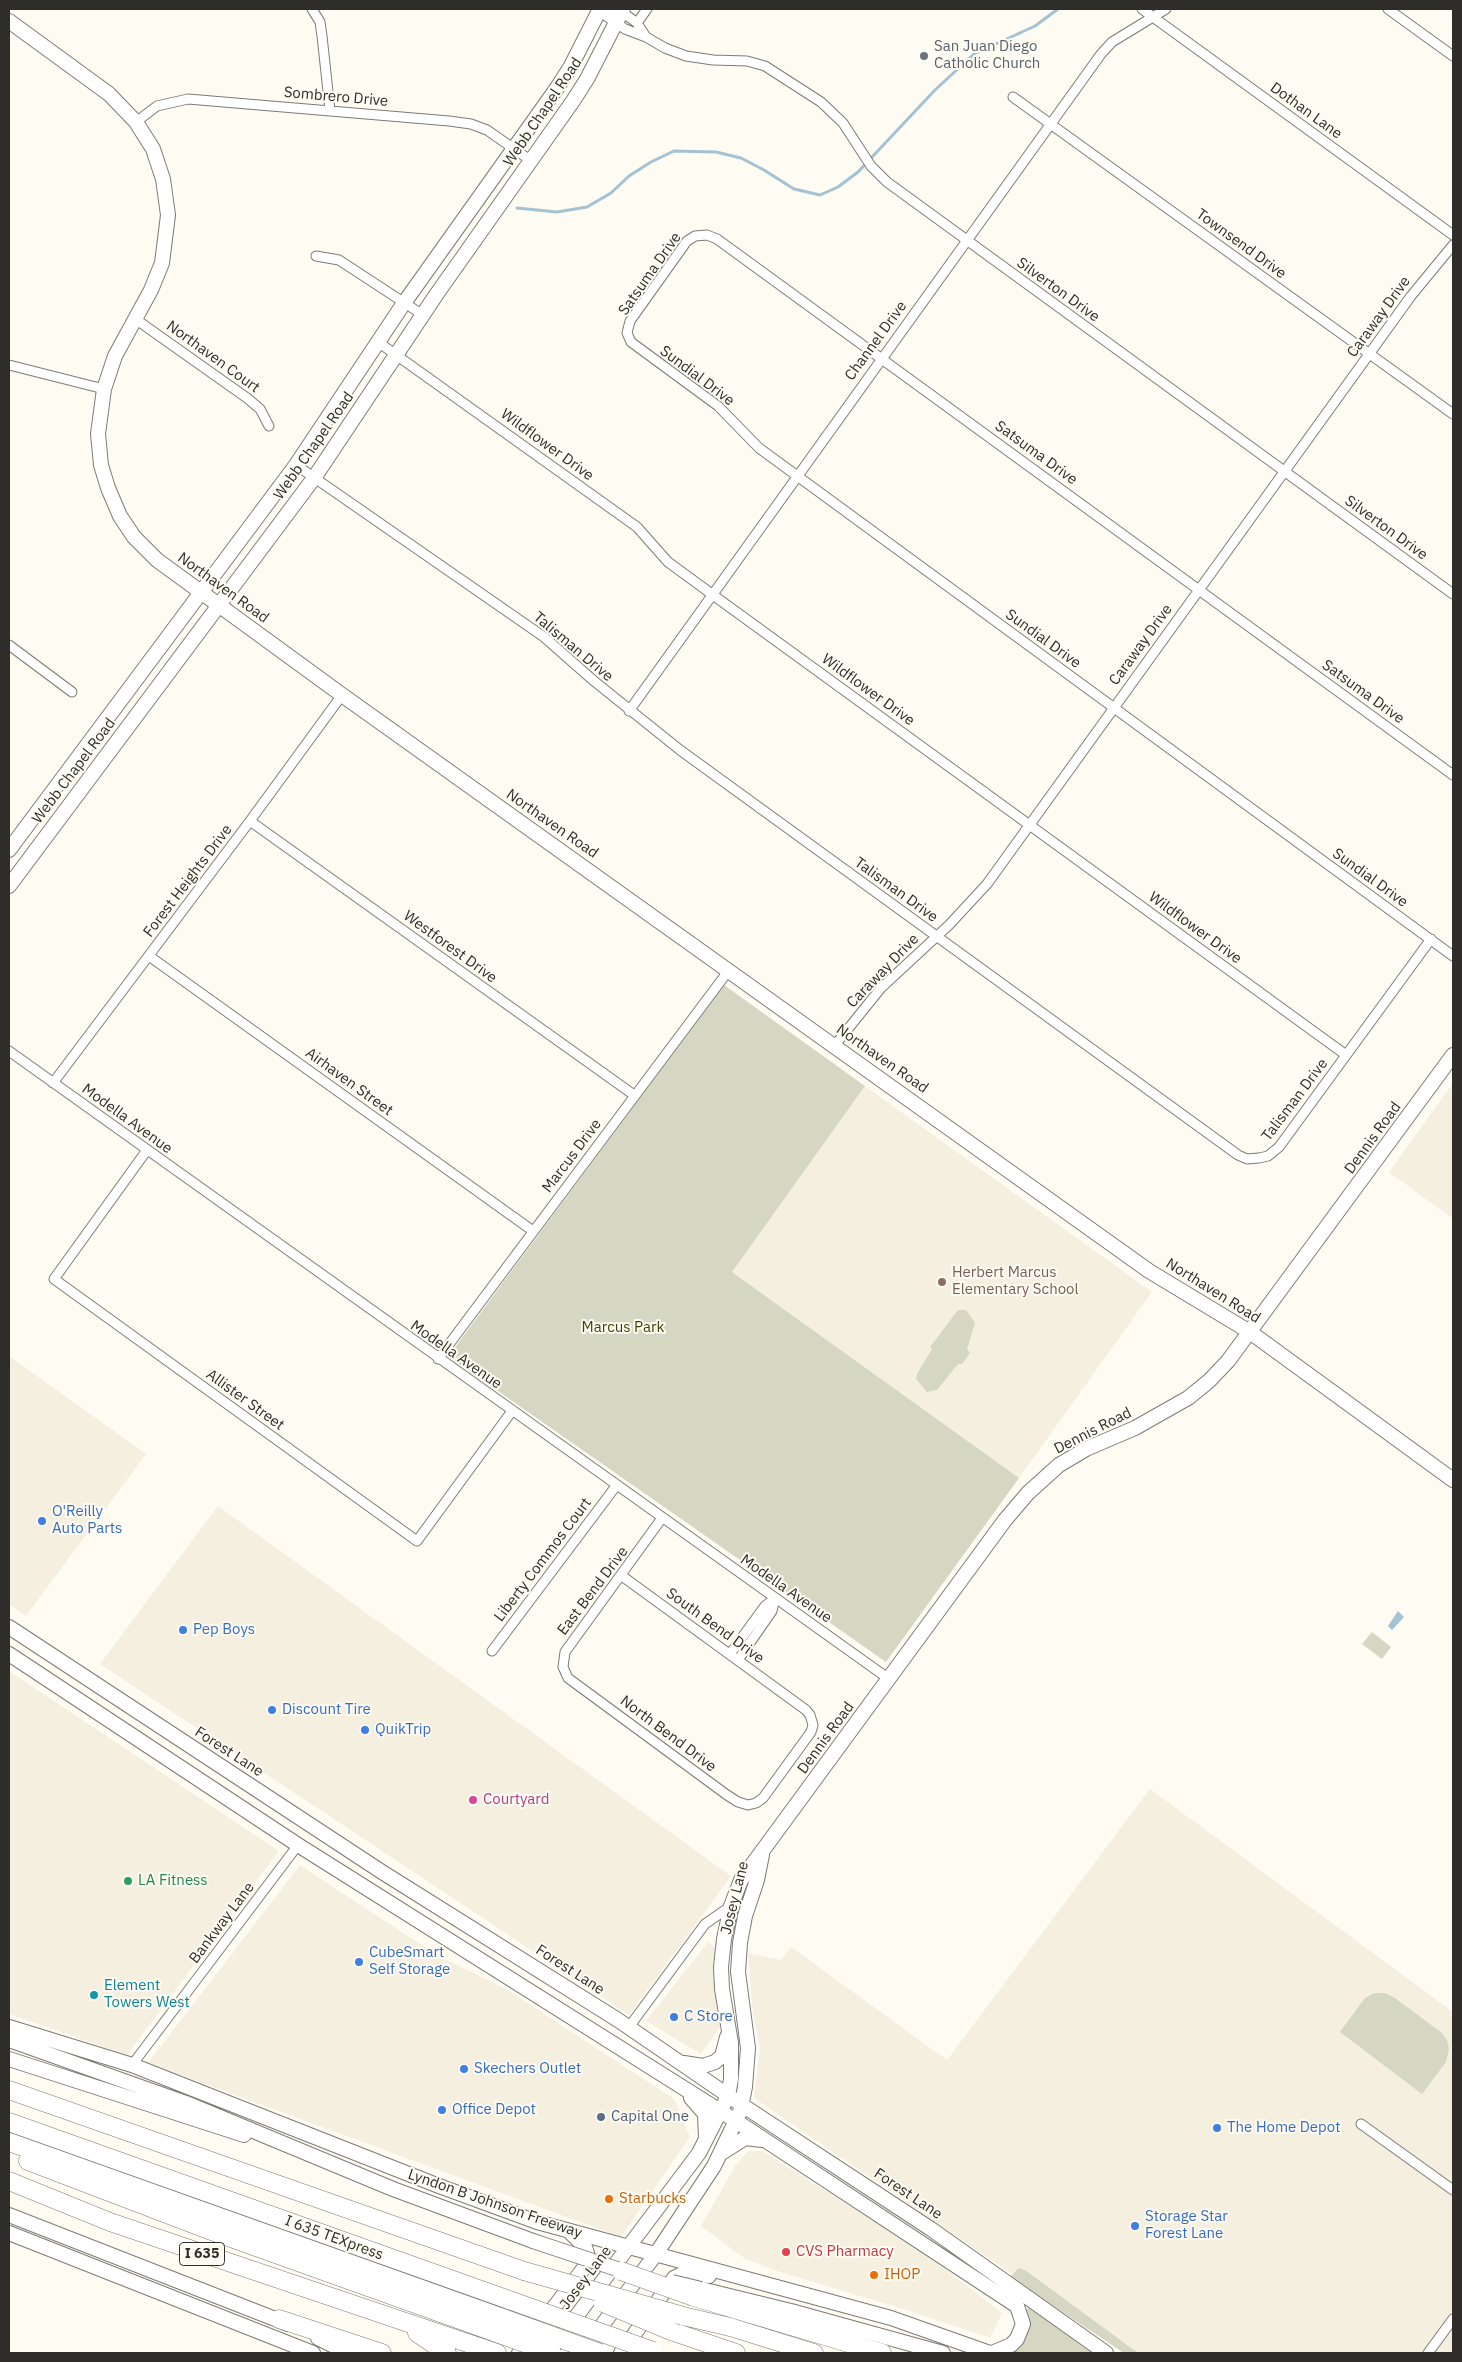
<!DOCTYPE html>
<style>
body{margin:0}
#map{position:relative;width:1462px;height:2362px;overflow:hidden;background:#fefbf3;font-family:"IBM Plex Sans",sans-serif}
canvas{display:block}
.frame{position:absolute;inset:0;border:10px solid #2e2d2a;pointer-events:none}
</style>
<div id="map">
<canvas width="1462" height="2362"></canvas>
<div class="frame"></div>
</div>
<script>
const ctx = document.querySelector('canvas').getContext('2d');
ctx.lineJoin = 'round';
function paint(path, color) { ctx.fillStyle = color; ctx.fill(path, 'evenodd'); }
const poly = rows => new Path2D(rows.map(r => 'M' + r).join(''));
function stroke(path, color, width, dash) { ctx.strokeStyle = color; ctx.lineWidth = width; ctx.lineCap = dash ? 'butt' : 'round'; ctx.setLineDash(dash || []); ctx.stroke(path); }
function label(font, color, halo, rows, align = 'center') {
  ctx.font = font + ' "IBM Plex Sans",sans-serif'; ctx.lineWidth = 4; ctx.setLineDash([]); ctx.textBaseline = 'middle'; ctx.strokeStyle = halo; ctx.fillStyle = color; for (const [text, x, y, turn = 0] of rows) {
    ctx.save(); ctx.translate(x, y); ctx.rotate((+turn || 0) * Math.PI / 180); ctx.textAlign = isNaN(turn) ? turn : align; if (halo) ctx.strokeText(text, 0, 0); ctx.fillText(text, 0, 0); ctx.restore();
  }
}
paint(poly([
 [1453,1083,1453,1219,1389,1172],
 [865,1086,1152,1292,1019,1478,732,1272],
 [9,1356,146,1454,26,1616,9,1604],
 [218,1506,731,1876,629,2015,100,1664],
 [9,1671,279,1851,127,2055,9,2014],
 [1150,1789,1453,2012,1453,2353,1128,2353,754,2098,760,2049,753,2014,748,1953,781,1960,791,1947,947,2060],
 [300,1865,435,1954,506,1989,674,2099,690,2137,621,2237,148,2063],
 [708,1942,715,1947,715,1989,720,2027,701,2054,646,2021],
 [748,2151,762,2151,866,2216,936,2262,1002,2313,990,2338,903,2309,777,2271,744,2258,701,2226,735,2166]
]), '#f5efe0');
paint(poly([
 [724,985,865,1086,732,1272,1019,1478,886,1662,455,1361,453,1350],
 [958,1310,966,1310,975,1323,967,1349,970,1353,962,1364,958,1364,937,1390,927,1392,916,1379,917,1374,932,1349,930,1347],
 [1372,1632,1391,1647,1382,1659,1362,1644],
 [1374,1993,1385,1993,1395,1998,1442,2033,1447,2040,1449,2049,1446,2062,1422,2094,1340,2032,1365,1998],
 [1019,2268,1025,2270,1138,2353,1124,2353,1010,2277],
 [1028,2308,1031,2308,1099,2353,1010,2353,1019,2346,1025,2310]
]), '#d5d7c2');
paint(poly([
 [1398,1611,1404,1617,1392,1630,1388,1626]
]), '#a3c2d4');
stroke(poly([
 [517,208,557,212,587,207,611,193,629,176,651,162,674,151,716,152,741,158,764,170,794,189,820,195,838,187,858,172,935,90,974,54,1035,26,1058,9]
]), '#a3c2d4', 3);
const street = poly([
 [312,9,320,22,322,36,330,110],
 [596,9,625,29,646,37,665,48,686,56,713,60,747,61,765,66,821,102,843,123,871,166,887,182,1453,594],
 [1142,9,1453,235],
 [1388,9,1453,56],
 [599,11,621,13,629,17,637,23,646,37],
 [637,23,647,9],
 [1013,97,1453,414],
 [136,122,157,106,188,99,449,121,471,124,487,130,530,160],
 [316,256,339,260,423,315],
 [134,318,247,398,260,409,269,426],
 [378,342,637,527,668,562,724,603,1346,1055],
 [9,365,104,389],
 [296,465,544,637,594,681,680,750,1238,1155,1247,1159,1259,1158,1268,1156,1279,1147,1431,939],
 [9,645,72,692],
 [629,711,1101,54,1112,42,1166,9],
 [1453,775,717,239,707,235,695,236,687,241,630,321,627,333,631,342,718,406,759,448,1453,956],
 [250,821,634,1095],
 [149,956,533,1231],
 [835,1045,881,988,949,925,987,884,1411,296,1453,245],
 [9,1051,889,1679],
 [53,1083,250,821,342,695],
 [147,1150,54,1279,417,1541,512,1411],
 [438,1359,729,970],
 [622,1576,806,1710,810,1715,813,1725,811,1732,763,1798,756,1803,748,1805,738,1802,727,1795,568,1678,563,1667,565,1652,662,1518],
 [492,1651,616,1486],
 [730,1654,765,1606,775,1598],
 [738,1660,772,1611,775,1598],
 [629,2027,705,1924,731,1906],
 [132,2065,298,1845],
 [1361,2124,1453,2190],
 [1428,2353,1453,2319]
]);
const secondary = poly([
 [9,21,109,94,136,122,153,149,163,179,168,215,162,263,151,290,115,356,104,389,98,434,101,465,108,488,120,516,134,537,157,560,342,695,1149,1271,1250,1332,1453,1480],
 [9,850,296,465,404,303,557,88,571,66,600,9],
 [9,886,314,478,436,295,573,101,587,79,623,9],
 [9,1627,382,1872,618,2020,742,2105,931,2229,1106,2353],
 [9,1654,298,1845,736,2121,1017,2306,1023,2324,1017,2339,1011,2345,992,2353],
 [9,2027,132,2065,439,2186,537,2222,891,2318,990,2353],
 [9,2040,186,2103,393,2189,533,2241],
 [9,2059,244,2135],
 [684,2063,703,2066,715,2062,722,2056,727,2037],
 [691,2098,705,2114,706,2139],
 [723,2152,745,2138,762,2140],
 [9,2215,288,2324],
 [9,2233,313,2353],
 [701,2289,791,2311,943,2353],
 [318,2338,348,2353],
 [554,2346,699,2153,728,2096,731,2079,731,2043,722,1989,721,1967,724,1939,731,1906,741,1880,1005,1520,1028,1493,1059,1465,1086,1449,1135,1428,1188,1398,1209,1381,1228,1361,1453,1055],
 [519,2353,584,2268,588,2260,587,2253,585,2247,571,2233],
 [581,2353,656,2254,714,2166,740,2112,745,2087,748,2048,738,1972,740,1943,745,1916,757,1880,762,1855],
 [621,2353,674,2278,684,2273,709,2276]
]);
const highway = poly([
 [9,2090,524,2271],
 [9,2122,512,2301],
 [9,2142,500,2317],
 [28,2161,209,2230,491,2331],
 [9,2181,110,2222,497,2353],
 [694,2297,882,2353],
 [683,2316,730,2327,814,2353],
 [279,2319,382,2353],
 [671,2331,736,2353],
 [417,2333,447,2353]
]);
stroke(street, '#7d7b74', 11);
stroke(secondary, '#7d7b74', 16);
stroke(highway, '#7d7b74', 19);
stroke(street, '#fff', 9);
stroke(secondary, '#fff', 14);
stroke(highway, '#fff', 18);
const secondaryBridge = poly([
 [533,2241,629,2273],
 [672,2282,701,2289]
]);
const highwayBridge = poly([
 [524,2271,683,2316],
 [621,2271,694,2297],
 [512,2301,653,2351],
 [603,2303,671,2331],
 [500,2317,600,2353],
 [491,2331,552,2353]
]);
stroke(secondaryBridge, '#7d7b74', 16, []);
stroke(highwayBridge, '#7d7b74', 19, []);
stroke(secondaryBridge, '#fff', 14);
stroke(highwayBridge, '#fff', 18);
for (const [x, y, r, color] of [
 [924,56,5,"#6b7280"],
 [942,1282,5,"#8d6e63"],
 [42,1521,5,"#3f7fe0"],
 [183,1630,5,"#3f7fe0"],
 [272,1710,5,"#3f7fe0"],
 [365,1730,5,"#3f7fe0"],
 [473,1800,5,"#d1479c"],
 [128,1881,5,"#2e9e5b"],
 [359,1962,5,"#3f7fe0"],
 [94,1995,5,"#0f9aa8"],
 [674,2017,5,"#3f7fe0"],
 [464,2069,5,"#3f7fe0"],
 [442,2110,5,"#3f7fe0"],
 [601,2117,5,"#5c6f8a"],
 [1217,2128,5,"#3f7fe0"],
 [609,2199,5,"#e8710a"],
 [1135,2226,5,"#3f7fe0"],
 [786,2252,5,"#e0444e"],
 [874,2275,5,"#e8710a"]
]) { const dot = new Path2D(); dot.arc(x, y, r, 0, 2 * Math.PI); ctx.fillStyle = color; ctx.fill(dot); stroke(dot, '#fefbf3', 2); }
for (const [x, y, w] of [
 [202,2254,45]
]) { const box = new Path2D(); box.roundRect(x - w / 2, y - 11.5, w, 23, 4); ctx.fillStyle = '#fefbf3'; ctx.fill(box); stroke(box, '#2e2d2a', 1); }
label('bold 14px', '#2e2d2a', null, [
 ["I 635",202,2254]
]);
label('15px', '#5b616d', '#fefbf3', [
 ["San Juan Diego",934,47],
 ["Catholic Church",934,64]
], 'left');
label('15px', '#2e2d2a', '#fefbf3', [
 ["Sombrero Drive",336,97,5],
 ["Dothan Lane",1306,111,36],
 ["Webb Chapel Road",543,112,-56],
 ["Townsend Drive",1241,244,36],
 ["Satsuma Drive",650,274,-55],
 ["Silverton Drive",1058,290,36],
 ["Caraway Drive",1379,317,-54],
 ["Channel Drive",876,341,-54],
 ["Northaven Court",213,357,36],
 ["Sundial Drive",697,376,37],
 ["Wildflower Drive",547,445,36],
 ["Webb Chapel Road",314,446,-55],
 ["Satsuma Drive",1036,453,36],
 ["Silverton Drive",1386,528,36],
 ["Northaven Road",223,588,36],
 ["Sundial Drive",1043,639,36],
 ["Caraway Drive",1141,645,-54],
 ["Talisman Drive",573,647,40],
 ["Wildflower Drive",868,690,36],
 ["Satsuma Drive",1363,692,36],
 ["Webb Chapel Road",74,771,-53],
 ["Northaven Road",552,824,35],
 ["Sundial Drive",1370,878,36],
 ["Forest Heights Drive",188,881,-53],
 ["Talisman Drive",896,890,36],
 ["Wildflower Drive",1195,928,36],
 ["Westforest Drive",450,947,36],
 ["Caraway Drive",883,971,-46],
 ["Northaven Road",882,1059,35],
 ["Airhaven Street",349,1082,36],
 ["Talisman Drive",1295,1100,-53],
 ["Modella Avenue",127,1119,36],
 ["Dennis Road",1373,1138,-54],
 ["Marcus Drive",572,1156,-53],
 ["Northaven Road",1213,1291,32],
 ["Modella Avenue",456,1355,35],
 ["Allister Street",245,1400,36],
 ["Dennis Road",1093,1431,-27],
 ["Liberty Commos Court",543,1560,-53],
 ["Modella Avenue",786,1589,35],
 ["East Bend Drive",593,1591,-53],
 ["South Bend Drive",715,1626,36],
 ["North Bend Drive",668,1734,37],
 ["Dennis Road",826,1738,-54],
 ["Forest Lane",229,1752,33],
 ["Josey Lane",735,1898,-76],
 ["Bankway Lane",222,1923,-53],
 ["Forest Lane",570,1970,33],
 ["Forest Lane",908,2194,34],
 ["Lyndon B Johnson Freeway",495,2204,19],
 ["I 635 TEXpress",334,2238,20],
 ["Josey Lane",586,2278,-53]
]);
label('15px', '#785e54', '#fefbf3', [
 ["Herbert Marcus",952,1273],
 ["Elementary School",952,1290]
], 'left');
label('15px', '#3f400a', '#fefbf3', [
 ["Marcus Park",623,1328]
]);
label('15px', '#366cbe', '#fefbf3', [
 ["O'Reilly",52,1512],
 ["Auto Parts",52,1529],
 ["Pep Boys",193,1630],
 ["Discount Tire",282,1710],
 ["QuikTrip",375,1730],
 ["CubeSmart",369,1953],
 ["Self Storage",369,1970],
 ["C Store",684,2017],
 ["Skechers Outlet",474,2069],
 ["Office Depot",452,2110],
 ["The Home Depot",1227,2128],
 ["Storage Star",1145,2217],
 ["Forest Lane",1145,2234]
], 'left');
label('15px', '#b23c85', '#fefbf3', [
 ["Courtyard",483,1800]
], 'left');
label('15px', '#27864d', '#fefbf3', [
 ["LA Fitness",138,1881]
], 'left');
label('15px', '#0d838f', '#fefbf3', [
 ["Element",104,1986],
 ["Towers West",104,2003]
], 'left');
label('15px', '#4e5e75', '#fefbf3', [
 ["Capital One",611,2117]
], 'left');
label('15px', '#c56008', '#fefbf3', [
 ["Starbucks",619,2199],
 ["IHOP",884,2275]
], 'left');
label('15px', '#be3a42', '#fefbf3', [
 ["CVS Pharmacy",796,2252]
], 'left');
</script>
